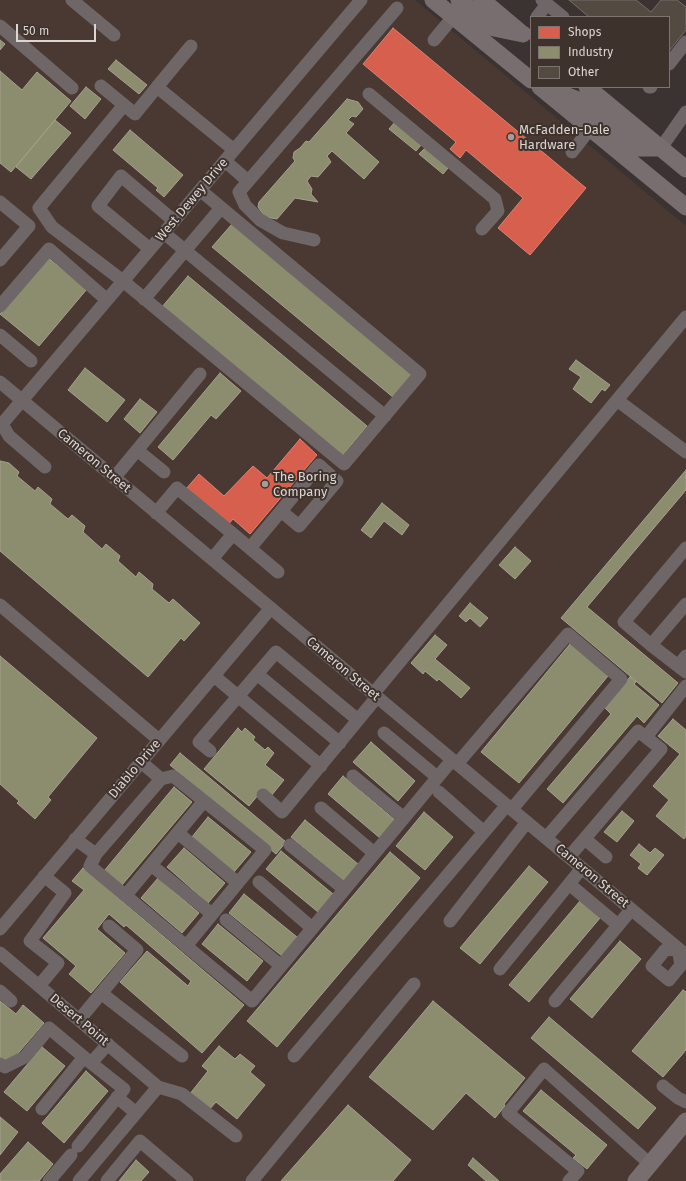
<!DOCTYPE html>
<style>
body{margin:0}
#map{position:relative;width:686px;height:1181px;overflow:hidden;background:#3a3331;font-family:"Fira Sans",sans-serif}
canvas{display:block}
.legend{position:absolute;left:530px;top:16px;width:140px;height:72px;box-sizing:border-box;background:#3e322d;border:1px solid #7e736f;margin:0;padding:5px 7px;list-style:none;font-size:12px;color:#ddd5d2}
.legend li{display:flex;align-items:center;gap:8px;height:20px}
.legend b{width:20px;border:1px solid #7e736f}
.scale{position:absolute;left:16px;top:24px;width:80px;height:18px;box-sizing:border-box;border:2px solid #ddd5d2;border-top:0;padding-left:5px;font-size:12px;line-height:14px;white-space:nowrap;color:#ddd5d2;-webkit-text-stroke:3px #3e322d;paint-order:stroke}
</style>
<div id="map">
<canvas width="686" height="1181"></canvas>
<ul class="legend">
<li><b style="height:11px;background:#d6604d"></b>Shops</li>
<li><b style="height:11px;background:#8c8c6e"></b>Industry</li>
<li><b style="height:11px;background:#534a42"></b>Other</li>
</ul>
<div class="scale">50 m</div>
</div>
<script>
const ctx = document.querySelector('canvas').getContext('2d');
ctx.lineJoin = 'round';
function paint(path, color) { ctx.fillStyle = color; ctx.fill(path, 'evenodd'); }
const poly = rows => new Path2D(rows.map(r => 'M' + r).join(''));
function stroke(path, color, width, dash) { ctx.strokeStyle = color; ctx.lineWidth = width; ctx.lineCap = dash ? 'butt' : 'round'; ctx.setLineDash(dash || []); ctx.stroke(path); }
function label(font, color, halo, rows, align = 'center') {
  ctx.font = font + ' "Fira Sans",sans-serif'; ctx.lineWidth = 4; ctx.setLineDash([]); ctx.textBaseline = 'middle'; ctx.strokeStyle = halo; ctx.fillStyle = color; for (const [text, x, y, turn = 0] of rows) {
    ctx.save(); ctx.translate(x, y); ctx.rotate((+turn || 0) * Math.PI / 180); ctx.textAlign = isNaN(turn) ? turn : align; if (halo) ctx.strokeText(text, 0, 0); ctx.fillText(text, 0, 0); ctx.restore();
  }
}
paint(poly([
 [0,0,415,0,686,226,686,1181,0,1181]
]), '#4a3932');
const shops = poly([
 [393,28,586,188,530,255,498,228,523,198,466,150,460,158,450,149,456,142,363,64,393,28],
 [300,439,317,455,250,534,233,519,227,526,185,490,199,474,224,496,253,466,267,478,300,439]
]);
paint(shops, '#d6604d');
stroke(shops, '#d88375', 1);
const industry = poly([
 [0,40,5,44,0,50,0,40],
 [116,60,147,85,139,94,108,69,116,60],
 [0,71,22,90,37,72,71,101,11,172,0,163,0,71],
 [86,87,101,99,85,119,70,106,86,87],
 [347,99,358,102,363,109,356,117,352,116,348,120,354,124,346,133,379,162,364,179,332,151,327,156,331,162,318,177,311,176,307,181,312,189,311,194,318,202,295,198,277,219,265,217,258,207,259,202,295,161,293,158,294,152,300,148,306,141,309,142,347,99],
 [55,120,71,133,31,179,16,167,55,120],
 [395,122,421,145,416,151,389,129,395,122],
 [130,130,183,175,164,197,156,190,158,188,113,150,130,130],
 [425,148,448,168,443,174,419,154,425,148],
 [232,224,413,375,394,398,212,247,232,224],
 [47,257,87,289,39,346,0,314,47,257],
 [188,276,367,426,342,456,162,307,188,276],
 [576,360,610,385,605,391,602,389,591,403,573,389,581,377,569,369,576,360],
 [85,368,125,400,107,422,68,390,85,368],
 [220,373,241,391,216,419,211,415,173,460,158,447,220,373],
 [140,399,157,412,140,433,124,419,140,399],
 [0,461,9,463,19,472,17,476,35,491,38,487,52,499,50,504,68,519,72,515,85,526,83,532,102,549,106,544,120,556,118,561,136,577,139,572,153,584,152,589,169,603,173,599,200,623,184,641,181,638,148,677,0,551,0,461],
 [686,470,686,490,587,607,678,683,662,703,561,618,686,470],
 [382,503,409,525,402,535,384,521,371,538,361,530,382,503],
 [515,547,531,561,515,579,499,565,515,547],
 [470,603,488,618,480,627,470,618,466,622,459,616,470,603],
 [435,635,447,645,435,659,470,688,461,698,439,679,437,681,425,671,423,674,411,663,435,635],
 [570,644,608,676,519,783,481,752,570,644],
 [0,656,97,738,48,797,51,800,35,819,17,803,19,801,0,784,0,656],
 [630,677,636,682,634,684,659,705,644,723,637,716,563,803,547,789,611,714,604,707,630,677],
 [673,719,686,730,686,827,685,828,686,830,686,836,684,839,656,816,669,800,653,786,680,754,658,736,673,719],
 [238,728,242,732,245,728,255,737,253,740,265,750,268,747,274,753,265,765,284,780,271,796,263,789,249,806,204,769,238,728],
 [371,742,415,781,398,801,353,762,371,742],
 [180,753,286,842,276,854,170,765,180,753],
 [343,776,395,820,380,838,328,794,343,776],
 [174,787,192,802,122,885,104,871,174,787],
 [622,811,634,821,617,842,604,832,622,811],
 [424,812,453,837,425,870,396,846,424,812],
 [208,817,251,852,234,872,192,837,208,817],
 [305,820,358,864,344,881,291,837,305,820],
 [639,844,650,853,655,848,664,855,647,875,638,868,641,864,630,855,639,844],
 [184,848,225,883,208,903,167,867,184,848],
 [281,851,333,894,318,912,266,869,281,851],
 [390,852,420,878,277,1047,247,1021,390,852],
 [529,866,548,882,480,964,460,948,529,866],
 [83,868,244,1005,202,1053,120,982,147,951,188,986,191,981,126,925,124,927,109,914,97,929,125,953,91,993,69,974,76,966,43,938,84,890,72,881,83,868],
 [158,878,199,913,182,933,141,898,158,878],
 [244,894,297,937,282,956,229,913,244,894],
 [580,901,600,918,529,1002,509,985,580,901],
 [218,924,263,961,247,981,202,944,218,924],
 [620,941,641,959,592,1018,570,999,620,941],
 [683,990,686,992,686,1050,663,1077,632,1051,683,990],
 [0,1001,16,1014,23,1005,44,1023,8,1065,0,1059,0,1001],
 [433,1001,525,1078,504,1104,505,1106,495,1118,466,1093,433,1130,369,1077,433,1001],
 [549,1017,656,1108,638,1129,531,1038,549,1017],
 [219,1046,235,1059,240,1054,255,1066,250,1072,265,1085,237,1119,216,1102,208,1111,189,1095,208,1071,202,1066,219,1046],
 [42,1047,65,1066,27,1111,4,1092,42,1047],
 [86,1071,108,1091,64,1143,42,1123,86,1071],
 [541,1090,607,1145,587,1169,573,1158,576,1155,523,1111,541,1090],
 [348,1105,411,1160,393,1181,281,1181,348,1105],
 [0,1117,18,1132,0,1155,0,1117],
 [28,1142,53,1164,39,1181,0,1181,0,1174,28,1142],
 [473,1158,499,1181,486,1181,468,1165,473,1158],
 [136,1160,149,1172,141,1181,119,1181,136,1160]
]);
paint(industry, '#8c8c6e');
stroke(industry, '#a4a28c', 1);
const building = poly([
 [569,0,636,0,651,12,661,0,677,0,686,7,686,30,669,51,669,17,589,17,569,0]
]);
paint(building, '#534a42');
stroke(building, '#726d6a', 1);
stroke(poly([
 [72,0,114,35],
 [542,0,563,17],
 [537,17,547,4],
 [0,26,72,88],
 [434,40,453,17],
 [669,64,686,42],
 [101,86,135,114,157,87,234,150],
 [157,87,191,46],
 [649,87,651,87],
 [369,94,495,199,498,211,482,229],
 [124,105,39,208,52,227,123,281,344,464,420,374,200,190],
 [661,148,686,112],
 [572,152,590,129],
 [225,161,248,181],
 [0,202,29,226,0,260],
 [164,233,385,416],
 [314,240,283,233,260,220,245,205,239,192,397,8],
 [150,249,98,206,121,176,174,221],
 [144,299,221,208],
 [0,306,49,249,107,300],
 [0,335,31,361],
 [0,382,686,955],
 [617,400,686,452],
 [137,450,164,472],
 [45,467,9,436,2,424,361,0],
 [114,478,200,374],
 [156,513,177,488,233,534],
 [250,548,281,511,299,526,337,481,319,465,281,511],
 [212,559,233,534,278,572],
 [686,604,651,645,686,672],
 [0,605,159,740],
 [651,645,624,622,686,548],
 [678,666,686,656],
 [257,674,340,743],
 [214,676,321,766],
 [373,694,686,317],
 [384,733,437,777],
 [646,737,686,686],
 [210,751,199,742,276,652,358,720],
 [457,764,568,634,621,679,512,809],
 [353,776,404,818],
 [161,779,173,776,265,850,187,945],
 [439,792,484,832],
 [263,795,282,812,377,697],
 [321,808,374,853],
 [178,833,238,883],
 [546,838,638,731,661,749,569,857],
 [75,839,96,854,90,866,252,1001,452,760],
 [585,839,606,857],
 [290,845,344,889],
 [96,854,161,779,141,762],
 [151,865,212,914],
 [259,882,312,928],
 [569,884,618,925],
 [126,895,204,801],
 [226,920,280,965],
 [450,921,527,822],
 [0,929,271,608],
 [678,949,681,965,669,980,652,966,665,950,678,949],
 [0,953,158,1087,182,1094,236,1136],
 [500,969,582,868],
 [39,986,58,963,30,941,65,893,44,876],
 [0,991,11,1001],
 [101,993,182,1056],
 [555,1001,631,910],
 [79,1020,137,950,109,926],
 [294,1056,507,805],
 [0,1064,5,1067,25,1057,49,1028,91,1063,108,1044],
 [663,1086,678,1098,686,1102],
 [117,1097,136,1113],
 [42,1109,84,1057],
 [78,1146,124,1089,91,1063],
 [49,1181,71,1155],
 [79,1181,158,1087],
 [107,1181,140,1141,187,1181],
 [252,1181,414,984],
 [569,1181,578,1171,508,1113,544,1069,650,1164]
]), '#6e6667', 13);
stroke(poly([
 [433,0,531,80],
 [459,0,494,28,523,34],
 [482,0,520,32],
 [540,87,686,207],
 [587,87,686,169],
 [550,89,580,101,637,148,661,148],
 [636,1181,686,1121]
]), '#796e6f', 17);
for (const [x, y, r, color] of [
 [511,137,4,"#a49c9a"],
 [265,484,4,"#a49c9a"]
]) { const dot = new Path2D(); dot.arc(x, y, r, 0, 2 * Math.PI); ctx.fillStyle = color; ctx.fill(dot); stroke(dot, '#3e322d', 1.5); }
label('13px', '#ddd5d2', '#3e322d', [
 ["McFadden-Dale",519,130],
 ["Hardware",519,145],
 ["The Boring",273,477],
 ["Company",273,492]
], 'left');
label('13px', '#ddd5d2', '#3e322d', [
 ["West Dewey Drive",192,200,-50],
 ["Cameron Street",94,461,40],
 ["Cameron Street",343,669,40],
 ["Diablo Drive",135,769,-50],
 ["Cameron Street",592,876,40],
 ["Desert Point",79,1020,40]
]);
</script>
